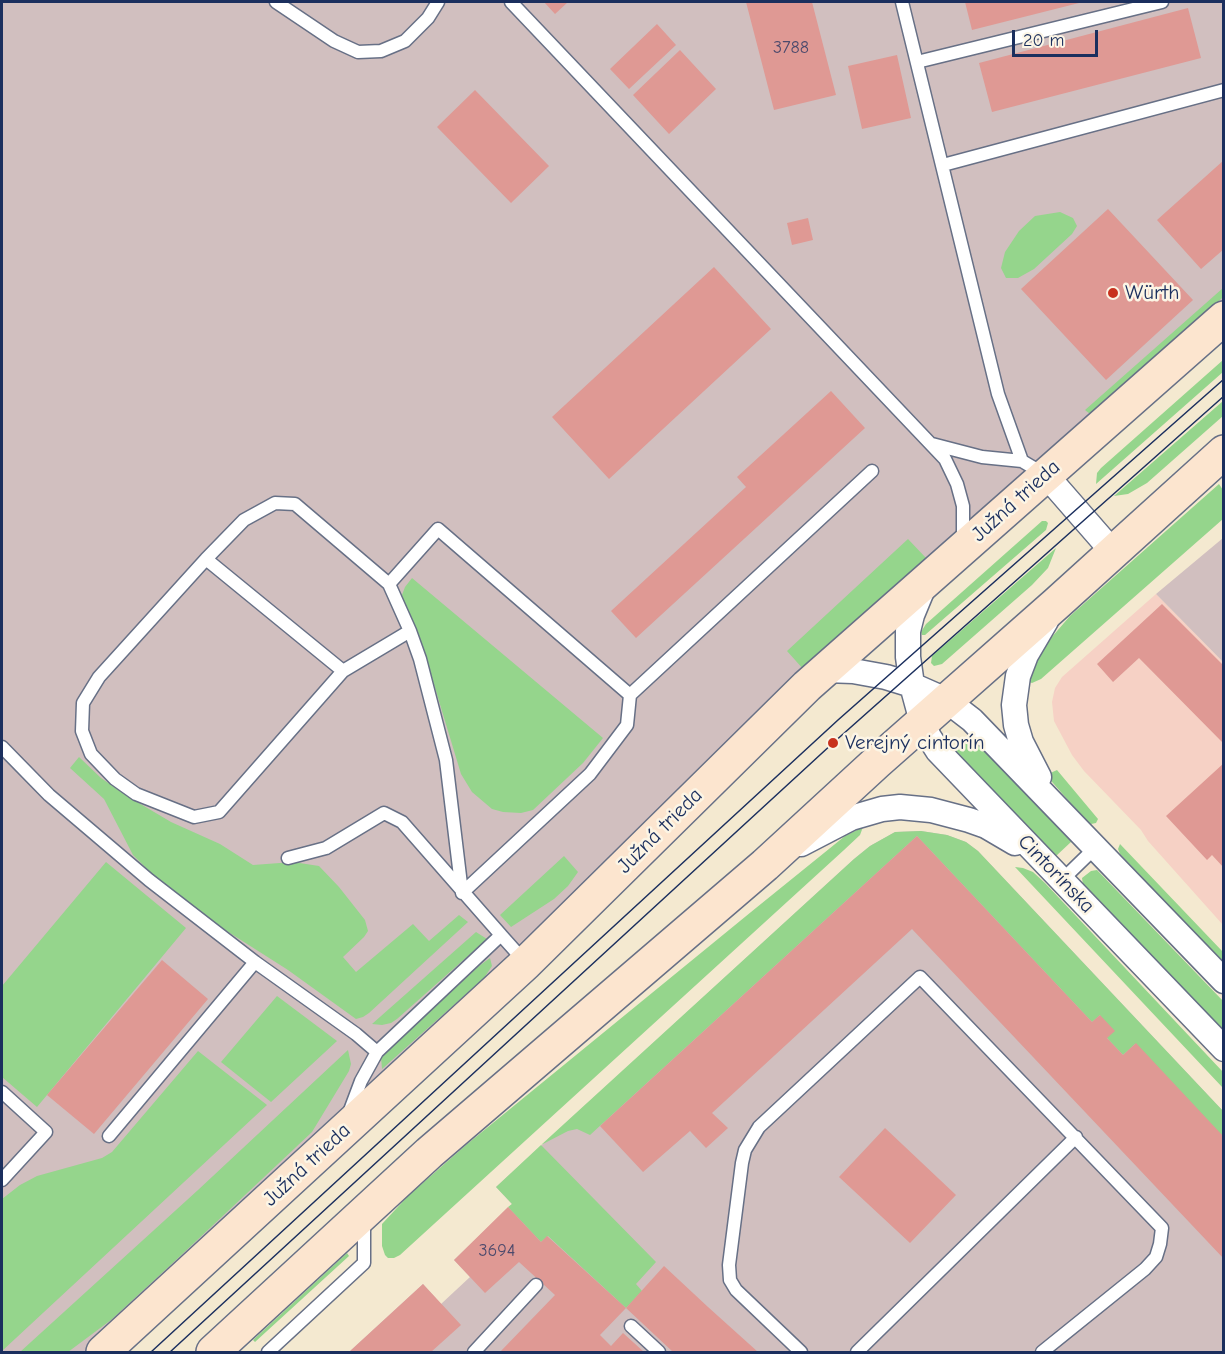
<!DOCTYPE html>
<meta charset="utf-8">
<style>
body{margin:0}
#map{position:relative;width:1225px;height:1354px;overflow:hidden;background:#f4e9d0;font-family:"Comic Neue",sans-serif}
canvas{display:block}
.frame{position:absolute;inset:0;border:3px solid #1b2f5e;pointer-events:none}
.scale{position:absolute;left:1012px;top:30px;width:86px;height:27px;box-sizing:border-box;border:3px solid #1b2f5e;border-top:0;padding-left:8px;font-size:18px;line-height:21px;white-space:nowrap;color:#1b2f5e;-webkit-text-stroke:4px #fcf5e5;paint-order:stroke}
</style>
<div id="map">
<canvas width="1225" height="1354"></canvas>
<div class="frame"></div>
<div class="scale">20 m</div>
</div>
<script>
const ctx = document.querySelector('canvas').getContext('2d');
ctx.lineJoin = 'round';
function paint(path, color) { ctx.fillStyle = color; ctx.fill(path, 'evenodd'); }
const poly = rows => new Path2D(rows.map(r => 'M' + r).join(''));
function stroke(path, color, width, dash) { ctx.strokeStyle = color; ctx.lineWidth = width; ctx.lineCap = dash ? 'butt' : 'round'; ctx.setLineDash(dash || []); ctx.stroke(path); }
function label(font, color, halo, rows, align = 'center') {
  ctx.font = font + ' "Comic Neue",sans-serif'; ctx.lineWidth = 5; ctx.setLineDash([]); ctx.textBaseline = 'middle'; ctx.strokeStyle = halo; ctx.fillStyle = color; for (const [text, x, y, turn = 0] of rows) {
    ctx.save(); ctx.translate(x, y); ctx.rotate((+turn || 0) * Math.PI / 180); ctx.textAlign = isNaN(turn) ? turn : align; if (halo) ctx.strokeText(text, 0, 0); ctx.fillText(text, 0, 0); ctx.restore();
  }
}
paint(poly([
 [1156,594,1223,662,1223,925,1148,841,1141,830,1084,771,1072,755,1054,721,1052,702,1055,688,1062,677]
]), '#f6d1c5');
paint(poly([
 [2,2,1223,2,1223,318,103,1352,2,1352],
 [1223,538,1223,662,1156,594],
 [921,831,947,835,966,842,978,851,1223,1111,1223,1352,349,1352,423,1284,441,1304,470,1277,454,1260,512,1204,496,1187,854,859,870,846,895,832]
]), '#d1bfbf');
paint(poly([
 [1060,212,1073,218,1077,226,1072,234,1034,269,1018,278,1006,278,1001,268,1005,252,1019,231,1035,216],
 [1223,288,1223,297,1221,299,1090,414,1085,410],
 [1223,360,1223,372,1096,484,1097,473,1101,468],
 [1223,401,1223,416,1147,483,1128,494,1114,496],
 [1219,484,1223,490,1223,519,1041,679,1032,683,1029,682,1039,657,1051,638,1070,616],
 [1042,521,1046,521,1048,523,1046,530,925,635,922,635,921,632,926,624],
 [908,539,926,558,804,670,787,651],
 [1056,548,1048,568,1032,585,942,664,934,666,931,663,932,656],
 [412,578,603,738,583,763,533,810,521,813,503,812,492,809,472,792,461,774,423,648,405,609,402,595,405,587],
 [971,736,1072,841,1055,857,954,752],
 [79,757,101,778,127,796,171,822,220,844,253,865,293,862,319,866,339,887,365,920,368,931,364,937,343,957,356,972,413,924,429,941,459,915,468,922,369,1013,363,1017,356,1019,288,970,222,928,150,872,133,855,104,799,70,768],
 [1057,770,1098,819,1096,823,1091,824,1087,822,1046,775],
 [863,827,860,835,844,850,400,1255,394,1258,388,1258,385,1255,382,1246,382,1224,408,1196,466,1145,751,912,845,836],
 [921,831,947,835,966,842,978,851,1223,1111,1223,1137,1135,1044,1123,1055,1107,1038,1100,1015,1092,1022,917,836,590,1135,577,1129,568,1131,541,1145,656,1262,636,1284,642,1291,626,1308,548,1236,541,1242,508,1207,512,1204,496,1187,541,1145,854,859,870,846,895,832],
 [1120,844,1223,952,1223,963,1120,854,1118,849],
 [564,856,578,872,568,886,554,899,511,927,500,915],
 [106,862,186,928,37,1107,2,1077,2,986],
 [1015,867,1023,868,1033,872,1045,883,1223,1072,1223,1088],
 [1097,870,1223,1001,1223,1035,1083,885,1082,878,1091,871],
 [476,932,487,939,397,1019,391,1023,382,1025,372,1024],
 [490,958,492,966,484,978,382,1069,381,1057,479,966],
 [277,996,337,1041,271,1102,221,1062],
 [348,1050,351,1064,349,1071,312,1132,176,1260,111,1320,68,1352,20,1352,198,1190],
 [198,1051,267,1105,2,1351,2,1199,20,1185,37,1176,102,1158,112,1152],
 [347,1253,349,1256,255,1342,253,1340]
]), '#95d58c');
paint(poly([
 [544,2,568,2,555,14],
 [746,2,812,2,836,95,774,110],
 [965,2,1083,2,972,30],
 [1188,8,1201,58,992,112,979,63],
 [657,24,676,45,629,89,610,69],
 [680,50,716,89,669,134,633,95],
 [897,55,911,118,862,129,848,66],
 [475,90,549,166,511,203,437,127],
 [1224,160,1224,249,1201,269,1157,220],
 [1108,209,1193,300,1106,380,1021,289],
 [808,218,813,240,792,245,787,223],
 [714,267,771,329,609,479,552,417],
 [831,391,865,428,636,638,611,611,746,487,737,477],
 [1162,604,1224,666,1224,744,1139,658,1113,682,1097,664],
 [1224,763,1224,868,1212,855,1207,860,1166,816],
 [917,836,1092,1022,1100,1015,1115,1031,1107,1038,1123,1055,1136,1043,1224,1137,1224,1259,912,929,712,1113,728,1128,706,1148,690,1131,643,1172,600,1126],
 [162,960,208,999,94,1134,47,1095],
 [885,1128,956,1195,910,1243,839,1177],
 [508,1207,541,1242,547,1236,626,1308,600,1335,611,1346,623,1333,644,1352,500,1352,555,1295,519,1262,485,1293,454,1260],
 [664,1266,708,1307,758,1352,673,1352,626,1308],
 [423,1284,461,1325,431,1352,349,1352]
]), '#df9994');
const lane = poly([
 [276,2,334,41,358,52,381,51,405,41,428,18,438,2],
 [511,2,945,459,957,484,963,506,963,541],
 [902,2,998,394,1022,461],
 [917,62,1162,2],
 [943,165,1224,90],
 [932,444,982,457,1022,461,1044,474],
 [206,559,99,677,83,703,82,731,91,754,115,779,136,794,194,817,219,812,343,671,206,559,244,520,275,503,295,504,389,584,410,631,420,659,446,760,462,893,590,774,627,725,630,695,872,471],
 [389,584,438,529,630,695],
 [343,671,410,631],
 [2,747,49,795,149,880,255,962,356,1034,377,1052,501,935,526,963],
 [288,858,326,848,384,813,402,822,501,935],
 [1062,880,1095,848],
 [2,1092,46,1132,2,1180],
 [349,1113,361,1081,377,1052],
 [109,1136,255,962],
 [631,1326,659,1352],
 [268,1352,364,1263,364,1219],
 [474,1352,536,1285],
 [801,1352,736,1290,730,1280,729,1265,742,1163,745,1150,759,1127,920,977,1162,1228,1160,1244,1156,1257,1145,1269,1042,1352],
 [857,1352,1076,1137]
]);
const street = poly([
 [1045,474,1113,552],
 [924,586,912,615,908,631,908,657,912,685,922,722,929,737,938,751,1224,1049],
 [825,670,853,671,886,677,912,685,946,700,972,720,1224,981],
 [1039,777,1021,742,1016,725,1014,705,1018,676,1026,655,1046,621],
 [801,844,851,818,882,809,900,807,931,810,969,820,986,826,1015,843]
]);
const secondary = poly([
 [103,1352,526,963,807,686,1224,318],
 [213,1352,429,1153,765,865,877,762,1056,604,1224,452]
]);
stroke(lane, '#677086', 15);
stroke(street, '#677086', 27);
stroke(secondary, '#677086', 36);
stroke(lane, '#fff', 12);
stroke(street, '#fff', 24);
stroke(secondary, '#fce5cf', 33);
stroke(poly([
 [151,1352,838,720,1224,379],
 [170,1352,833,743,1224,396]
]), '#1b2f5e', 1.5);
for (const [x, y, r, color] of [
 [1113,293,6,"#c8321e"],
 [833,743,6,"#c8321e"]
]) { const dot = new Path2D(); dot.arc(x, y, r, 0, 2 * Math.PI); ctx.fillStyle = color; ctx.fill(dot); stroke(dot, '#fcf5e5', 2); }
label('18px', '#4c4a6c', null, [
 ["3788",791,48],
 ["3694",497,1251]
]);
label('21px', '#1b2f5e', '#fcf5e5', [
 ["Würth",1125,293],
 ["Verejný cintorín",845,743]
], 'left');
label('21px', '#1b2f5e', '#fcf5e5', [
 ["Južná trieda",1016,501,-42],
 ["Južná trieda",660,831,-45],
 ["Cintorínska",1056,874,46],
 ["Južná trieda",307,1165,-43]
]);
</script>
